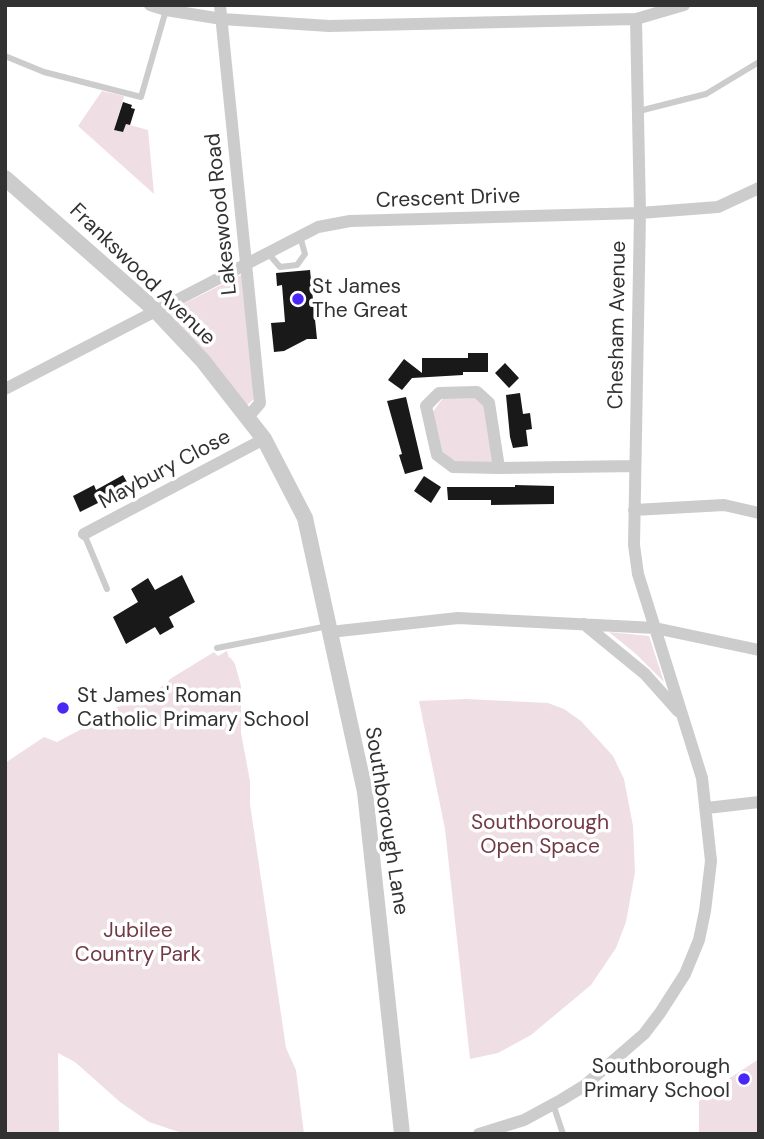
<!DOCTYPE html>
<style>
body{margin:0}
#map{position:relative;width:764px;height:1139px;overflow:hidden;background:#fff;font-family:"DM Sans",sans-serif}
canvas{display:block}
.frame{position:absolute;inset:0;border:7px solid #323232;pointer-events:none}
</style>
<div id="map">
<canvas width="764" height="1139"></canvas>
<div class="frame"></div>
</div>
<script>
const ctx = document.querySelector('canvas').getContext('2d');
ctx.lineJoin = 'round';
function paint(path, color) { ctx.fillStyle = color; ctx.fill(path, 'evenodd'); }
const poly = rows => new Path2D(rows.map(r => 'M' + r).join(''));
function stroke(path, color, width, dash) { ctx.strokeStyle = color; ctx.lineWidth = width; ctx.lineCap = dash ? 'butt' : 'round'; ctx.setLineDash(dash || []); ctx.stroke(path); }
function label(font, color, halo, rows, align = 'center') {
  ctx.font = font + ' "DM Sans",sans-serif'; ctx.lineWidth = 7; ctx.setLineDash([]); ctx.textBaseline = 'middle'; ctx.strokeStyle = halo; ctx.fillStyle = color; for (const [text, x, y, turn = 0] of rows) {
    ctx.save(); ctx.translate(x, y); ctx.rotate((+turn || 0) * Math.PI / 180); ctx.textAlign = isNaN(turn) ? turn : align; if (halo) ctx.strokeText(text, 0, 0); ctx.fillText(text, 0, 0); ctx.restore();
  }
}
paint(poly([
 [102,91,124,96,114,130,123,132,126,124,148,130,154,194,78,126],
 [245,273,254,399,247,405,171,314,177,307],
 [477,397,486,408,493,462,455,462,442,451,432,413,443,398],
 [609,632,649,636,664,682,636,654],
 [227,651,229,658,230,657,235,664,241,686,241,733,250,781,250,804,286,1048,296,1070,304,1134,185,1134,149,1122,120,1102,75,1062,58,1053,59,1134,5,1134,5,763,44,737,57,742,93,723,117,707,137,700,166,684,170,679,214,652,218,656],
 [466,699,548,703,564,709,581,721,613,756,624,779,633,826,635,872,626,922,616,948,591,985,531,1035,498,1053,470,1059,445,829,419,701],
 [759,1059,759,1134,699,1134,699,1098]
]), '#efdfe4');
paint(poly([
 [123,102,132,105,131,108,135,109,130,125,126,124,123,132,114,130],
 [310,270,317,339,307,339,284,351,274,352,271,323,285,322,282,285,277,286,276,273],
 [468,353,488,353,488,372,463,372,463,375,412,378,402,390,388,380,404,359,422,373,422,358,468,358],
 [505,363,519,378,509,388,495,373],
 [520,393,523,414,530,413,532,429,526,430,528,446,513,448,510,437,506,395],
 [406,397,423,469,405,474,399,455,402,454,387,401],
 [123,475,132,491,110,502,108,498,80,512,73,496,94,485,96,490],
 [424,476,441,487,431,503,414,491],
 [515,485,554,486,554,504,491,505,491,500,448,500,447,487,515,487],
 [182,575,195,602,169,617,174,627,160,635,155,627,126,644,113,617,138,602,131,589,148,578,155,590]
]), '#191919');
stroke(poly([
 [5,56,44,72,141,97,166,10],
 [639,111,706,94,759,62],
 [268,253,280,267,297,265,305,254,300,236],
 [84,534,107,589],
 [217,648,328,626],
 [553,1104,563,1134]
]), '#ccc', 6);
stroke(poly([
 [150,5,166,10,222,19,329,26,636,19,684,5],
 [220,5,260,403,249,416],
 [5,389,318,227,350,221,640,213,718,207,759,188],
 [499,468,489,403,477,392,439,393,426,406,437,455,453,467,499,468,635,466],
 [634,510,724,505,759,513],
 [84,534,264,439],
 [584,624,645,674,678,711],
 [330,632,458,618,655,628,759,650],
 [707,808,759,802],
 [479,1134,524,1120,561,1100,584,1086,644,1034,660,1013,685,974,699,940,705,911,711,861,702,778,638,574,634,545,640,213,636,19]
]), '#ccc', 12);
stroke(poly([
 [5,178,155,310,203,361,264,439,305,518,365,792,402,1134]
]), '#ccc', 16);
for (const [x, y, r, color] of [
 [298,299,7,"#4b27f5"],
 [63,708,7,"#4b27f5"],
 [744,1079,7,"#4b27f5"]
]) { const dot = new Path2D(); dot.arc(x, y, r, 0, 2 * Math.PI); ctx.fillStyle = color; ctx.fill(dot); stroke(dot, '#fff', 2.5); }
label('21px', '#323232', '#fff', [
 ["Crescent Drive",448,199,-2],
 ["Lakeswood Road",222,214,-96],
 ["Frankswood Avenue",142,275,44],
 ["Chesham Avenue",618,325,-89],
 ["Maybury Close",165,470,-28],
 ["Southborough Lane",386,821,81]
]);
label('21px', '#323232', '#fff', [
 ["St James",312,287],
 ["The Great",312,311],
 ["St James' Roman",77,696],
 ["Catholic Primary School",77,720],
 ["Southborough",730,1067,"right"],
 ["Primary School",730,1091,"right"]
], 'left');
label('21px', '#733a46', '#fff', [
 ["Southborough",540,823],
 ["Open Space",540,847],
 ["Jubilee",138,931],
 ["Country Park",138,955]
]);
</script>
